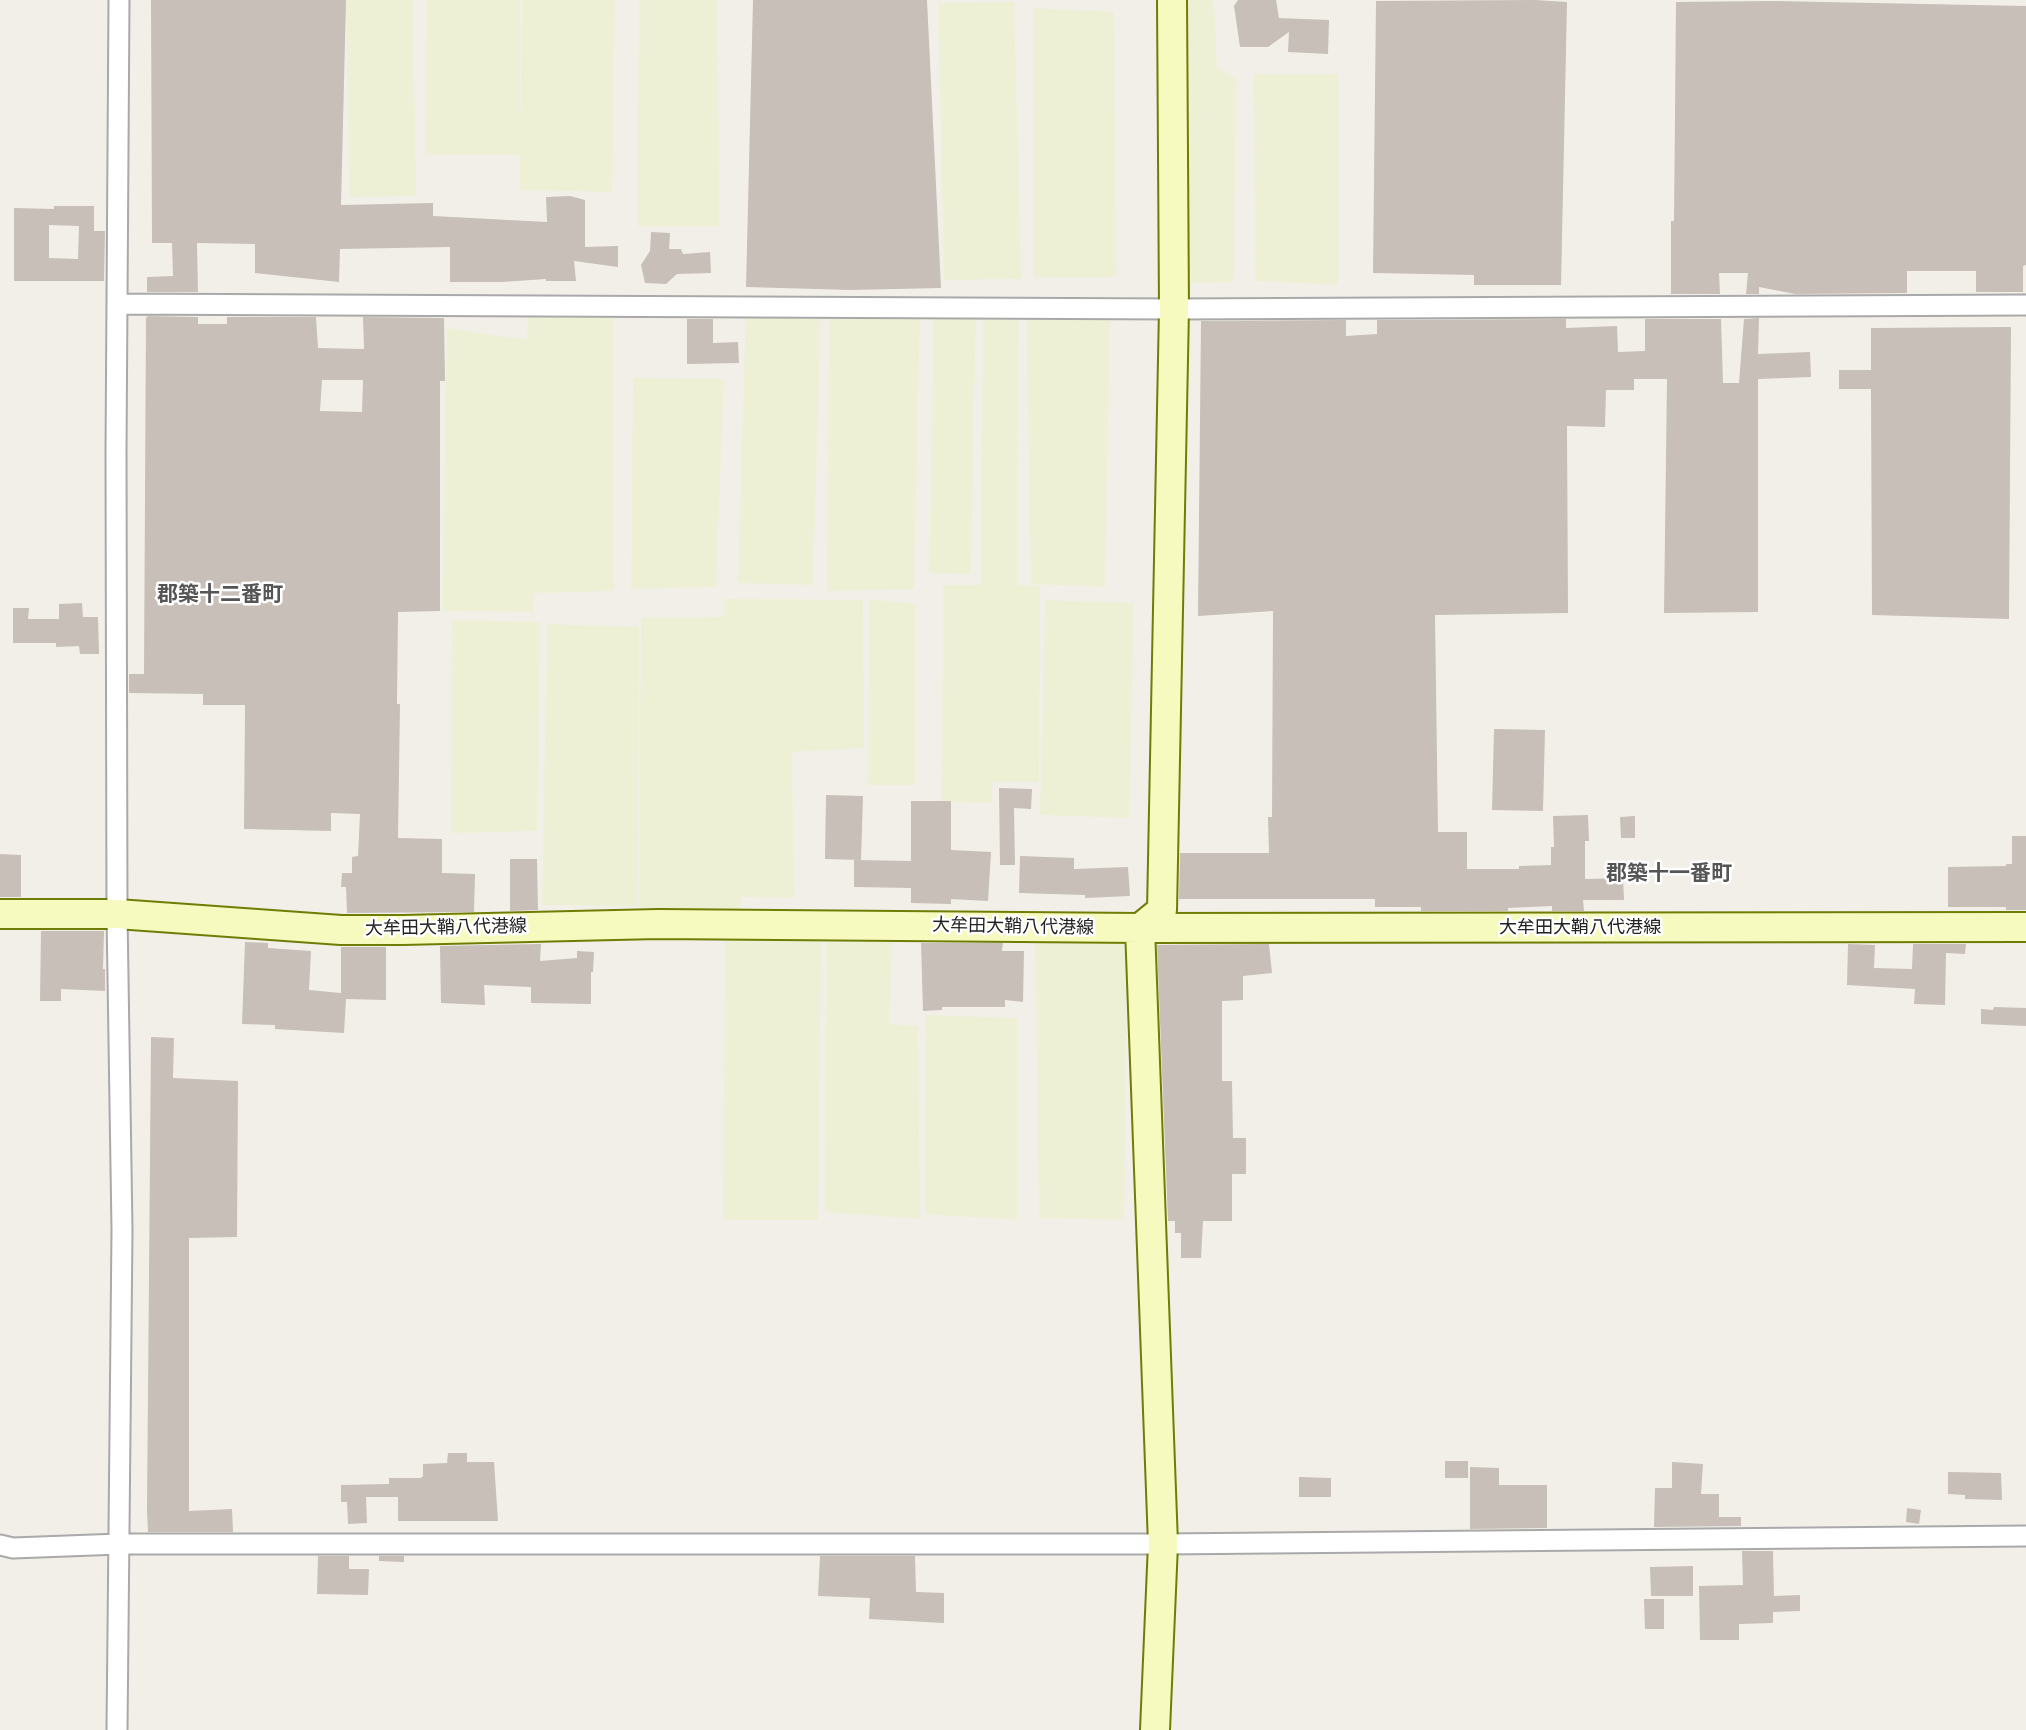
<!DOCTYPE html>
<meta charset="utf-8">
<style>
body{margin:0}
canvas{display:block;background:#f2efe9}
</style>
<canvas width="2026" height="1730"></canvas>
<script>
const ctx = document.querySelector('canvas').getContext('2d');
ctx.lineJoin = 'round';
function paint(path, color) { ctx.fillStyle = color; ctx.fill(path, 'evenodd'); }
const poly = rows => new Path2D(rows.map(r => 'M' + r).join(''));
function stroke(path, color, width, dash) { ctx.strokeStyle = color; ctx.lineWidth = width; ctx.lineCap = dash ? 'butt' : 'round'; ctx.setLineDash(dash || []); ctx.stroke(path); }
function label(font, color, halo, rows, align = 'center') {
  ctx.font = font + ' Arial,"Noto Sans JP",sans-serif'; ctx.lineWidth = 5; ctx.setLineDash([]); ctx.textBaseline = 'middle'; ctx.strokeStyle = halo; ctx.fillStyle = color; for (const [text, x, y, turn = 0] of rows) {
    ctx.save(); ctx.translate(x, y); ctx.rotate((+turn || 0) * Math.PI / 180); ctx.textAlign = isNaN(turn) ? turn : align; if (halo) ctx.strokeText(text, 0, 0); ctx.fillText(text, 0, 0); ctx.restore();
  }
}
paint(poly([
 [346,0,413,0,416,196,349,197],
 [426,0,520,0,520,148,522,0,615,0,612,192,520,190,520,155,425,155],
 [639,0,718,0,719,226,637,226],
 [1176,0,1214,0,1217,69,1236,79,1234,282,1173,284],
 [1014,2,1021,279,944,280,938,3],
 [1033,8,1114,12,1116,277,1033,277],
 [1254,74,1338,74,1338,285,1255,281],
 [746,302,821,304,813,585,738,583],
 [1026,303,1110,310,1105,587,1031,584],
 [614,307,614,591,534,593,534,612,442,611,447,328,527,340,528,308],
 [829,307,920,311,914,589,827,591],
 [934,307,976,308,971,574,929,573],
 [983,311,1018,311,1017,585,1040,586,1039,782,992,782,992,803,942,802,943,585,981,585],
 [633,378,724,379,716,587,631,589],
 [724,599,863,600,864,748,792,752,794,898,741,897,740,913,639,907,641,618,724,617],
 [869,599,915,604,915,785,868,785],
 [1045,600,1134,603,1129,818,1040,815],
 [452,620,540,622,537,831,451,833],
 [547,624,639,627,638,906,542,905],
 [725,933,821,938,818,1220,723,1220],
 [1035,934,1127,938,1124,1220,1039,1218],
 [892,941,889,1024,918,1026,920,1219,825,1212,826,942],
 [926,1015,1017,1018,1017,1220,925,1214]
]), '#eef0d5');
paint(poly([
 [151,0,346,0,341,205,433,203,433,216,547,222,546,197,570,196,585,200,585,247,618,246,618,267,574,261,576,281,546,281,546,279,502,282,450,282,450,247,340,249,339,282,255,273,255,244,197,243,198,292,147,292,147,277,173,276,172,243,152,243],
 [753,0,927,0,941,288,851,290,746,287],
 [1238,0,1276,0,1279,18,1329,20,1328,54,1288,52,1289,32,1268,47,1240,47,1234,6],
 [1535,0,1567,2,1561,285,1474,285,1474,275,1373,273,1376,1],
 [1773,1,2026,6,2026,265,2023,266,2023,292,1976,292,1976,271,1907,271,1907,293,1795,294,1759,287,1759,294,1746,294,1748,273,1719,273,1720,294,1671,294,1671,221,1674,221,1676,2],
 [54,206,94,206,94,231,105,231,104,281,14,281,14,208,54,209],
 [49,225,79,226,78,259,49,258],
 [651,232,670,233,669,249,681,249,683,254,710,252,711,273,677,274,666,284,645,283,641,265,650,251],
 [148,316,198,317,198,324,227,324,227,317,316,317,318,348,364,349,363,317,444,318,445,381,440,381,440,611,398,612,397,704,400,704,398,838,442,839,442,873,475,874,474,912,347,913,346,887,341,887,342,873,352,873,352,857,358,856,360,814,331,813,331,831,244,829,245,705,203,705,203,694,129,693,129,674,144,674,146,318],
 [322,380,363,380,362,412,320,411],
 [1759,318,1758,354,1810,352,1811,377,1758,379,1758,612,1664,613,1667,379,1634,379,1634,390,1606,390,1605,427,1567,426,1568,613,1435,615,1438,832,1467,832,1467,869,1519,869,1519,866,1551,865,1551,847,1554,847,1553,816,1588,815,1589,841,1585,841,1585,879,1623,878,1624,900,1583,900,1584,911,1552,911,1552,906,1508,908,1508,911,1421,911,1421,907,1375,907,1375,899,1179,899,1180,853,1269,853,1268,817,1272,817,1273,611,1198,616,1201,321,1346,320,1346,336,1377,334,1377,320,1566,319,1566,328,1617,326,1618,352,1645,351,1645,319,1721,319,1723,383,1739,383,1744,319],
 [687,319,713,319,713,343,738,342,739,363,687,364],
 [2011,327,2009,619,1872,615,1871,389,1839,389,1839,370,1871,370,1871,328],
 [82,603,83,617,98,617,99,654,80,654,79,646,56,647,56,643,13,643,13,608,29,608,28,619,59,619,59,604],
 [1494,729,1545,730,1543,811,1492,810],
 [999,788,1032,789,1031,809,1014,808,1015,865,1000,865],
 [826,795,863,796,861,860,825,859],
 [911,801,951,801,951,850,991,852,988,901,951,899,951,904,911,903,911,888,854,887,854,860,911,861],
 [1635,816,1635,838,1621,838,1620,817],
 [2012,836,2026,836,2026,910,2006,910,2006,907,1948,907,1948,867,2006,866,2006,864,2012,864],
 [0,854,21,855,21,897,0,897],
 [1020,856,1074,858,1074,869,1128,867,1130,896,1085,898,1085,895,1019,893],
 [510,859,537,859,538,910,510,911],
 [41,931,104,931,103,969,105,969,105,991,61,989,61,1001,40,1001],
 [245,942,268,943,268,948,311,951,309,990,341,993,341,947,386,947,386,1000,346,999,344,1033,275,1029,275,1025,242,1024],
 [921,943,1003,943,1002,951,1024,951,1023,1002,1005,1000,1005,1007,942,1007,942,1010,923,1011],
 [541,944,540,961,577,958,577,951,594,952,593,972,591,972,591,1004,531,1003,531,987,484,985,485,1005,441,1003,440,946],
 [1269,944,1272,973,1243,976,1243,1000,1222,1001,1222,1081,1232,1081,1233,1138,1246,1138,1246,1174,1232,1174,1232,1221,1203,1221,1201,1258,1181,1258,1181,1233,1175,1233,1175,1221,1168,1221,1157,945],
 [1848,944,1875,945,1874,968,1912,969,1913,944,1966,944,1965,954,1946,953,1945,1005,1914,1004,1915,989,1847,985],
 [1994,1007,2026,1008,2026,1026,1981,1024,1981,1009,1993,1010],
 [151,1037,174,1038,173,1078,238,1081,237,1237,189,1238,189,1511,232,1509,233,1532,148,1532,147,1511],
 [448,1453,467,1453,467,1462,494,1462,498,1521,398,1521,398,1497,366,1497,367,1523,348,1524,347,1502,341,1502,341,1485,389,1484,389,1478,421,1478,423,1476,423,1464,447,1463],
 [1445,1461,1468,1461,1468,1478,1445,1478],
 [1672,1462,1703,1464,1701,1494,1719,1494,1719,1517,1741,1517,1741,1526,1654,1527,1655,1488,1672,1488],
 [1470,1467,1499,1468,1499,1485,1547,1485,1547,1528,1470,1529],
 [1948,1472,2001,1473,2002,1500,1965,1499,1965,1495,1948,1494],
 [1299,1477,1331,1478,1331,1497,1299,1497],
 [1907,1508,1921,1510,1919,1524,1906,1522],
 [1742,1551,1773,1551,1774,1596,1800,1595,1800,1611,1773,1612,1773,1623,1739,1624,1739,1640,1700,1640,1699,1586,1743,1585],
 [318,1556,349,1556,349,1569,369,1569,368,1595,317,1594],
 [379,1556,404,1556,404,1562,379,1561],
 [820,1556,915,1556,916,1592,944,1593,944,1623,869,1619,870,1598,818,1596],
 [1693,1566,1693,1596,1651,1596,1650,1567],
 [1644,1599,1664,1599,1664,1629,1645,1629]
]), '#c7bfb8');
const minor = poly([
 [118,304,1174,309,2026,305],
 [0,1545,13,1548,120,1544,1163,1544,2026,1536],
 [117,1730,122,1230,117,914,116,451,119,0]
]);
const secondary = poly([
 [0,914,117,914,341,930,402,930,658,924,1140,928,2026,927],
 [1140,928,1162,910,1174,309,1172,0],
 [1140,928,1163,1544,1155,1730]
]);
stroke(minor, '#a9a9a9', 23);
stroke(secondary, '#707d05', 32);
stroke(minor, '#fff', 19);
stroke(secondary, '#f7fabf', 28);
label('18px', '#222', '#fff', [
 ["大牟田大鞘八代港線",1013,927,1],
 ["大牟田大鞘八代港線",446,928,-1],
 ["大牟田大鞘八代港線",1580,928]
]);
label('bold 21px', '#555', '#fff', [
 ["郡築十二番町",220,595],
 ["郡築十一番町",1669,874]
]);
</script>
